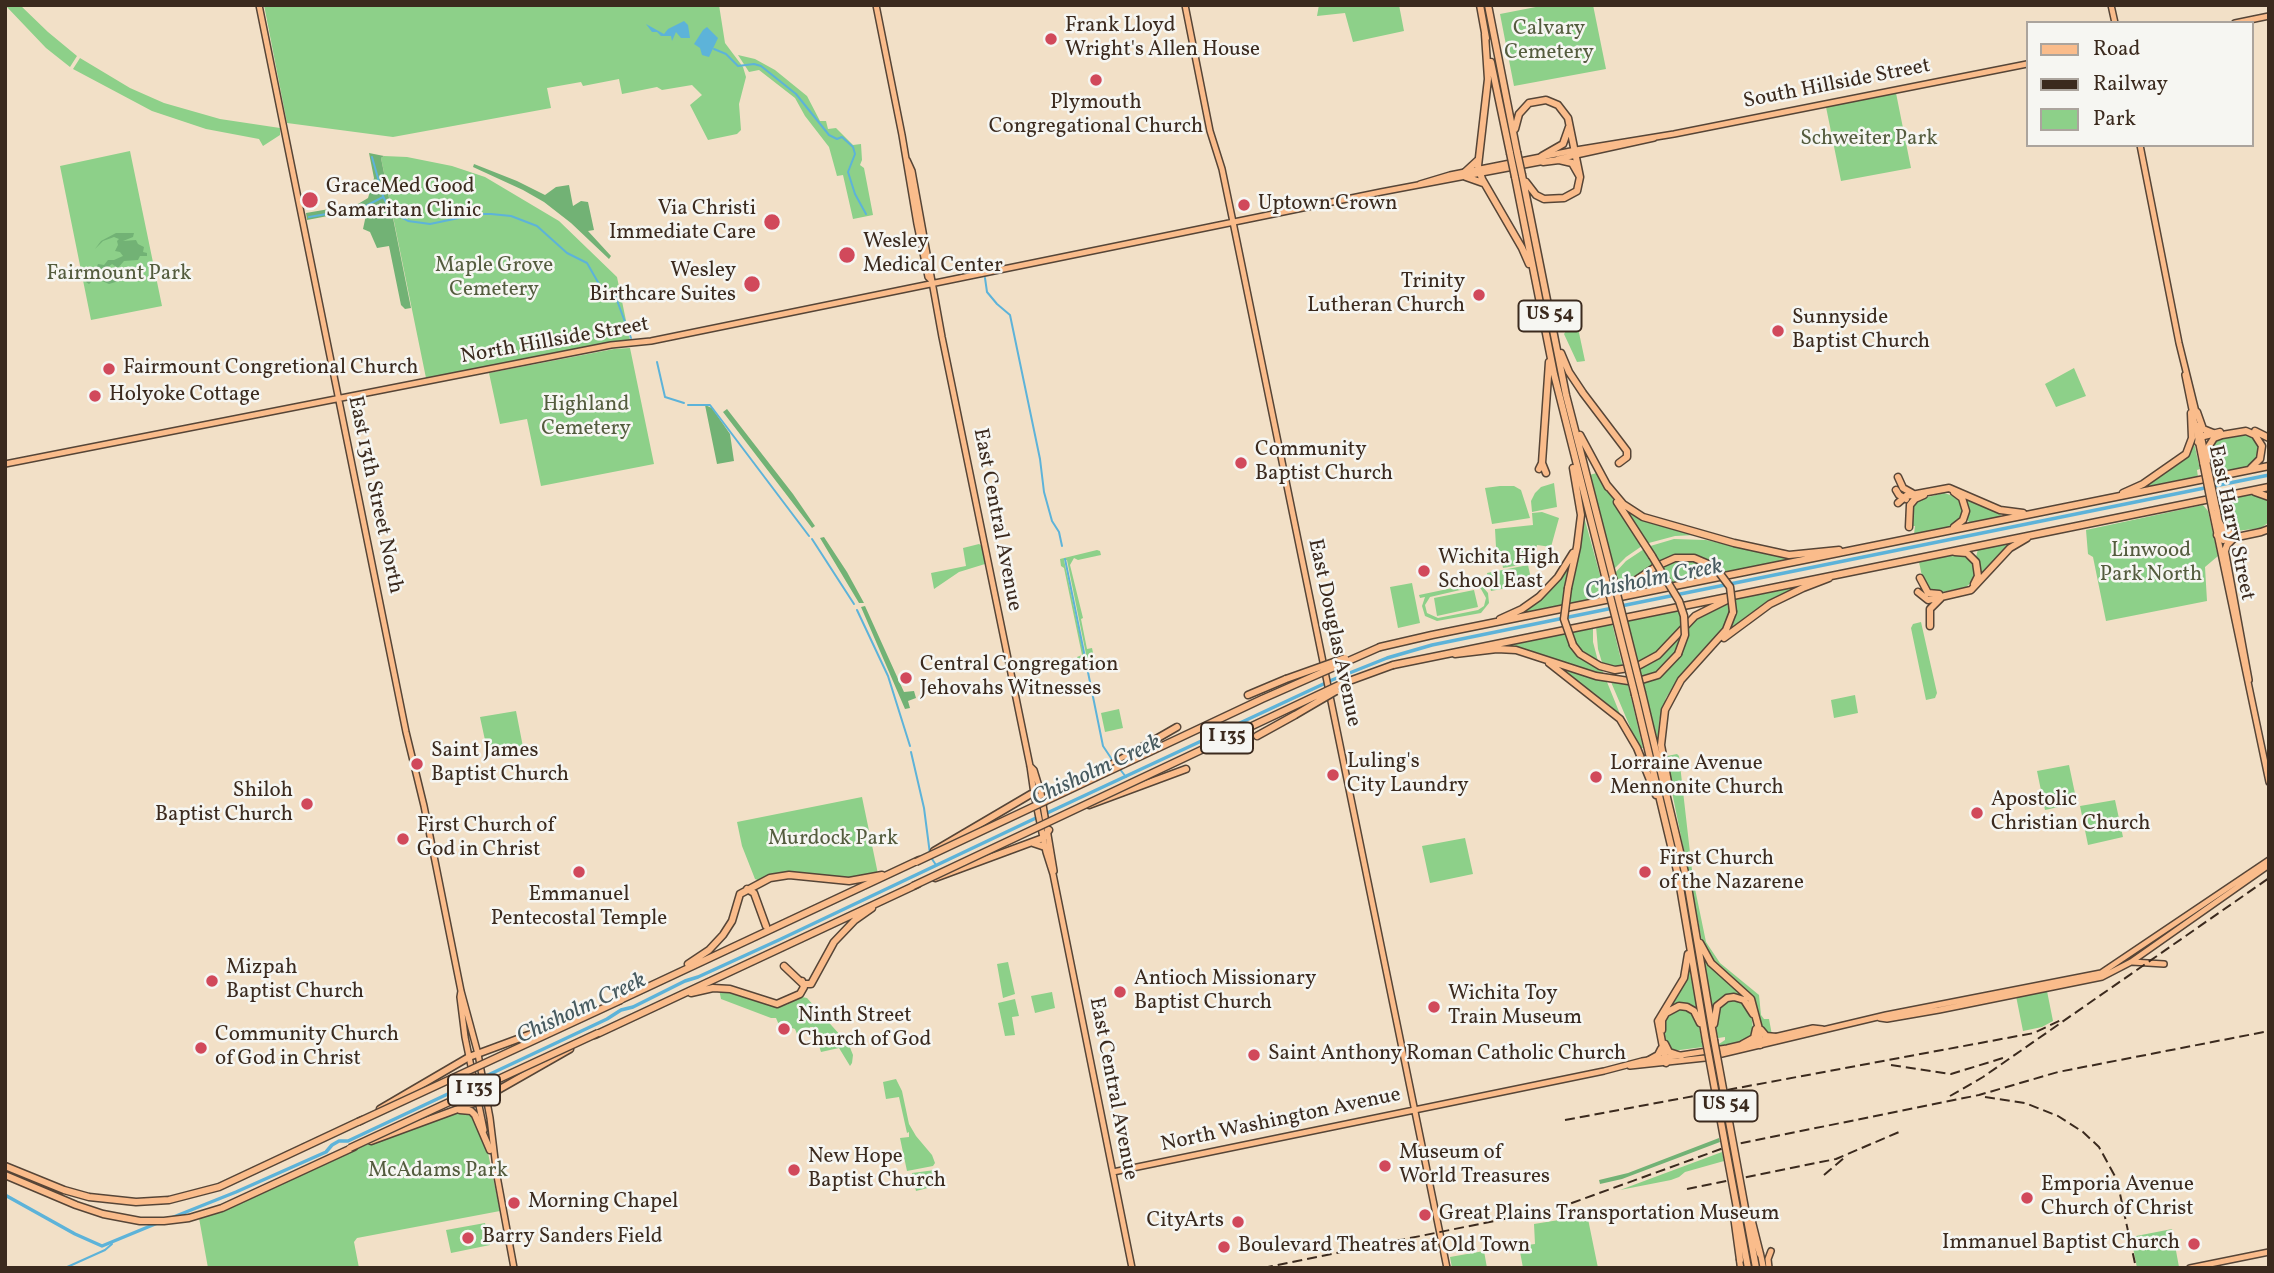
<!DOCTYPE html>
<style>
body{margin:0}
#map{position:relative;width:2274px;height:1273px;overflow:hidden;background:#f2e0c7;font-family:Vollkorn,serif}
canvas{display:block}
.frame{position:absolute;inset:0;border:7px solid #3b2a1e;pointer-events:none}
.legend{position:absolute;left:2026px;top:21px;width:228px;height:126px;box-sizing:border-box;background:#f6f6f2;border:2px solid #aba49d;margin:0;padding:9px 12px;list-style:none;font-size:21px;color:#3b2a1e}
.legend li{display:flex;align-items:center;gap:14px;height:35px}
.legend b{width:35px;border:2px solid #aba49d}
</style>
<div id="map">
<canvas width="2274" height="1273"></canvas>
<div class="frame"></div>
<ul class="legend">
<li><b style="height:9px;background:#fabc8b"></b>Road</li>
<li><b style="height:9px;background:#3b2a1e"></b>Railway</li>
<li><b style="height:19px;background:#8dd089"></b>Park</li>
</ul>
</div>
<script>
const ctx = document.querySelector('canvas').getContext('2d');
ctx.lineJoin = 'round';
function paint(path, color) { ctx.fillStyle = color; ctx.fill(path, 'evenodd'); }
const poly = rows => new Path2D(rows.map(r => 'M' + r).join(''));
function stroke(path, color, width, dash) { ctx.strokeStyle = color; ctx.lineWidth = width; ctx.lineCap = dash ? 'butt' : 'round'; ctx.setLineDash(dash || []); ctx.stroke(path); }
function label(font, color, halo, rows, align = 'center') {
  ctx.font = font + ' Vollkorn,serif'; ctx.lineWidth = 5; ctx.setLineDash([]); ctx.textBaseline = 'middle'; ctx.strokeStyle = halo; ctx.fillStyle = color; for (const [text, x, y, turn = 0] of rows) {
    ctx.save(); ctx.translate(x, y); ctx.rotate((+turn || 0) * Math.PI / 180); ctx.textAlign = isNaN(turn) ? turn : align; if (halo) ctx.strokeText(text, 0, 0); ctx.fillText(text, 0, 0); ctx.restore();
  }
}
paint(poly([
 [5,5,20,5,48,32,77,56,70,67,46,48],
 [264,5,719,5,725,43,743,67,746,77,739,104,741,130,737,134,708,140,690,105,702,95,692,85,662,90,657,87,622,94,619,79,583,86,581,82,547,88,551,108,393,137,287,123],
 [1319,5,1399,5,1404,31,1353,42,1345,13,1317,16],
 [1546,5,1593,5,1606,69,1514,86,1500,14],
 [738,55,755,59,775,70,807,96,820,121,826,121,828,129,836,128,853,145,861,144,862,160,860,165,864,168,873,215,853,219,843,175,837,176,829,147,805,116,795,98,759,70,749,72],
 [80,58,130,88,164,103,220,119,280,128,280,135,263,146,259,139,206,129,152,111,73,69],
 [1896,93,1911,168,1841,181,1826,107],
 [130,151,162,306,91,320,60,166],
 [384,156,407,157,452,166,485,177,559,221,617,277,630,340,607,343,426,378,381,158],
 [1578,328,1585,361,1577,362,1564,334,1566,331],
 [630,348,654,464,541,486,527,419,500,424,489,373,614,349],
 [2074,368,2086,396,2056,407,2045,384],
 [2243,433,2251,435,2259,444,2259,457,2250,466,2215,473,2209,457,2210,446,2216,439],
 [2194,443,2200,469,2197,470,2198,477,2140,489,2184,460],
 [1597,473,1642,546,1626,557,1613,570,1589,475],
 [1554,483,1557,507,1532,512,1531,501,1535,493,1541,487],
 [1500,486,1514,486,1521,490,1530,518,1492,524,1485,488],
 [1944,493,1960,498,1964,509,1962,518,1952,526,1914,534,1915,526,1912,526,1910,509,1916,500],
 [2254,494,2269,500,2269,522,2261,528,2229,532,2223,527,2219,509,2222,508,2218,502],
 [1964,495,2000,512,2001,517,1970,524,1966,517,1968,505],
 [2203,505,2208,511,2218,556,2205,567,2207,601,2106,621,2093,557,2088,554,2086,530],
 [1624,508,1647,521,1695,535,1675,536,1645,544],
 [1542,512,1559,518,1551,547,1537,545,1534,557,1520,565,1503,568,1500,551,1496,547,1495,529,1533,525,1532,513],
 [1583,513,1603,586,1598,598,1567,604,1582,532],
 [1674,539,1706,540,1794,559,1724,574,1716,565,1692,556,1658,563,1647,547],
 [2010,542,2011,545,1979,579,1980,567,1976,557,1978,549],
 [979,544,982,546,985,564,959,572,934,589,931,573,966,566,963,548],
 [1644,549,1655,566,1618,590,1614,574,1626,561],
 [1097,550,1100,551,1101,555,1078,560,1074,558,1070,565,1083,618,1081,619,1087,649,1092,648,1096,667,1089,669,1067,560,1064,560,1087,669,1079,671,1077,657,1082,655,1064,568,1061,566,1060,559],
 [1956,554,1965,555,1974,562,1976,576,1973,581,1966,587,1933,594,1924,586,1919,562],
 [1572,559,1562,605,1516,616,1527,608],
 [1691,560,1713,568,1720,574,1671,584,1660,567,1676,561],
 [1528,565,1532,583,1491,591,1487,573],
 [1657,569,1666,584,1620,594,1625,590],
 [1486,581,1487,585,1482,586,1488,593,1489,603,1481,613,1437,621,1425,616,1422,606,1425,597,1420,598,1419,595],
 [1473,587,1481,589,1486,598,1484,606,1478,610,1438,618,1427,613,1425,605,1430,597],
 [1412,583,1420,623,1398,628,1390,587],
 [1808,583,1765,605,1728,632,1735,599],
 [1474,590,1478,607,1437,616,1434,598],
 [1731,601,1730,617,1719,636,1677,680,1666,698,1659,721,1658,742,1642,684,1659,677,1673,665,1678,659,1687,626,1697,617],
 [1680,609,1683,624,1656,655,1638,666,1626,620],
 [1921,622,1937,693,1935,698,1926,700,1911,628,1913,624],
 [1612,623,1623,668,1603,666,1598,649,1596,626],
 [1593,627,1593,642,1599,665,1580,652,1569,632],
 [1683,631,1677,651,1663,670,1641,680,1638,669,1655,660],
 [1565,632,1577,654,1602,670,1605,677,1494,647],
 [1556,666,1607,682,1622,719],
 [1611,682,1628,685,1643,748,1639,748],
 [1855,695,1858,713,1834,718,1831,700],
 [1119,709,1123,728,1105,732,1101,713],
 [516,711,523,747,488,754,480,717],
 [1677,754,1679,756,1693,879,1706,942,1720,963,1759,995,1761,1015,1764,1019,1769,1019,1772,1035,1767,1035,1762,1030,1757,1009,1752,997,1714,964,1703,946,1666,762,1667,756],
 [2069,765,2077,803,2045,810,2037,771],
 [862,797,878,874,850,879,787,873,760,881,755,879,742,846,737,822],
 [2115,800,2123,837,2088,845,2080,806],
 [1465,838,1473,874,1430,883,1422,846],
 [1703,953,1753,1005,1735,996,1713,1011],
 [1008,962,1015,994,1003,998,997,964],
 [1689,968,1698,1012,1679,1005,1659,1024],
 [719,989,736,992,775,1006,786,1005,802,997,807,998,849,1045,853,1055,852,1063,850,1066,839,1048,821,1052,813,1027,810,1027,807,1032,797,1034,795,1029,786,1026,785,1023,779,1025,776,1018,771,1018,721,999],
 [2047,991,2053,1021,2042,1027,2023,1031,2016,996],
 [1052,992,1055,1008,1035,1013,1031,996],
 [1732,998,1747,1004,1751,1014,1754,1036,1747,1041,1719,1047,1719,1044,1725,1040,1725,1037,1718,1038,1714,1019,1719,1005],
 [1015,999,1019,1016,1012,1017,1015,1035,1005,1036,998,1003],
 [1674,1009,1689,1009,1698,1021,1703,1047,1672,1051,1667,1048,1663,1026,1664,1019],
 [896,1079,902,1091,909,1124,916,1136,932,1155,935,1163,933,1166,907,1171,900,1138,909,1137,909,1132,907,1133,899,1097,886,1099,883,1082],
 [463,1111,471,1113,487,1148,500,1211,357,1238,354,1242,359,1268,208,1268,199,1218,356,1149,448,1114],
 [1722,1152,1724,1161,1685,1172,1679,1177,1671,1180,1620,1190],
 [935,1170,939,1185,916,1191,912,1173],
 [1584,1216,1588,1219,1598,1268,1523,1268,1519,1246,1535,1244,1534,1224],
 [485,1223,490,1245,451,1253,446,1230],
 [2172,1229,2179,1267,2137,1268,2131,1237],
 [1484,1251,1487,1268,1452,1268,1450,1257]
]), '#8dd089');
paint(poly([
 [369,153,384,156,381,158,411,308,405,309,401,305,389,246,377,248,370,232,363,229,366,215,354,211,307,220,306,213,358,204,368,198,374,178],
 [474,164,517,181,545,195,556,187,569,185,573,206,581,201,588,202,594,230,588,231,611,256,609,259,571,223,544,202,523,190,473,167],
 [116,233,134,233,133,237,123,241,136,240,138,244,144,247,143,252,147,253,147,256,140,256,138,260,124,261,118,268,112,264,107,268,99,270,108,270,109,275,107,277,121,276,125,279,109,284,95,278,89,284,86,282,89,278,85,270,95,271,98,264,104,265,108,260,114,260,123,256,120,252,115,251,118,245,117,241,119,239,114,237,103,241,95,249,101,241],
 [705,405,712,408,730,434,734,461,717,464],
 [727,409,793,494,815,526,812,528,723,412],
 [824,537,847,572,864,603,859,603,820,538],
 [865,606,904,692,914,691,916,698,908,701,910,708,905,709,861,607],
 [1719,1138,1720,1142,1622,1179,1600,1184,1599,1180,1628,1173]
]), '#72b275');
paint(poly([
 [684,21,688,25,690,38,681,38,676,32,672,41,671,36,661,36,657,32,652,32,646,24,664,34,668,29],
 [707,27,718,38,709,57,702,55,700,48,694,44,703,30]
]), '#5db3d9');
stroke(poly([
 [714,49,726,54,738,66,754,64,761,66,796,94,829,135,837,139,842,137,853,147,855,154,848,172,855,194,866,214],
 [372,157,383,196,390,211,408,221,430,224,478,214,491,214,511,216,537,226,567,253,587,263,599,284,615,295,631,338],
 [309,217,362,208,383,197],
 [985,278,987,292,997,304,1010,315,1040,459,1044,492,1052,521,1059,532,1062,546],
 [657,362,665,397,684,403],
 [688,405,710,405,809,536],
 [812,539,854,604],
 [1065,559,1103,746,1113,761],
 [857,610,888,676,910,746],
 [911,752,924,808,930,854],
 [1119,768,1126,777],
 [932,859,936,865],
 [65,1268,105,1250,112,1244]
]), '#5db3d9', 2);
stroke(poly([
 [1621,606,2269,475],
 [1045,814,1332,680,1387,658,1432,645,1613,608],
 [5,1195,75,1234,102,1246,160,1222],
 [171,1218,236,1192,326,1152,332,1145,339,1141,348,1141,607,1019,621,1010,633,1007,685,981,698,977,781,939,1038,817]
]), '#5db3d9', 3.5);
const major = poly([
 [259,5,406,732,424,806,461,991,478,1054,490,1118,497,1176,514,1268],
 [876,5,902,135,917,224,928,277,931,280],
 [1185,5,1210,131,1222,169,1233,222,1447,1268],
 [2111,5,2115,23],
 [2235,23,2269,16],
 [2140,145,2179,343,2197,416],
 [1558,159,1654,138],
 [907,160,912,171,942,337,1030,766,1034,794,1046,852,1053,874,1132,1268],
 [1420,184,1450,175,1576,150,1674,134,2027,64],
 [2185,375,2203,464],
 [2199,425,2205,454],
 [5,464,611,345,651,341,1381,192,1545,161],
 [2212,510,2269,782],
 [2217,510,2222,537],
 [2225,549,2249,680],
 [1030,766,1034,770,1041,793,1054,871],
 [2132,962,2164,964],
 [461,991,460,997,465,1037,484,1130],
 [1880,1018,1887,1019,1939,1010,2102,977,2131,962,2269,865],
 [1630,1066,1705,1058,1886,1015,2101,973,2269,860],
 [1113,1172,1604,1071,1642,1061,1727,1048,1813,1028,1822,1029],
 [1769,1268,1768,1259,1771,1251],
 [2190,1268,2269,1252]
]);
const highway = poly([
 [1480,5,1486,38],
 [1488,5,1517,152],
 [1485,34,1488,79,1478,166,1482,179,1522,248,1529,264],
 [1491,62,1510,153],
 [1515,129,1519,114,1529,103,1546,100,1558,105,1568,118,1580,177],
 [1542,156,1563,144,1569,127],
 [1465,172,1478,160],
 [1522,175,1566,395,1613,578],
 [1466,177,1483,183],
 [1515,177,1554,374,1606,580],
 [1526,182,1536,195,1544,199,1564,198,1577,191,1580,177,1572,163,1559,160,1543,162],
 [1561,353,1569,372,1583,393,1627,451,1627,457,1619,463],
 [2197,412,2203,429,2213,433],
 [2255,431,2269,438],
 [1580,435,1608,487],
 [2198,442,2200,437,2220,432],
 [1542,463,1546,473],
 [2207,463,2207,449,2214,438,2222,435,2246,431,2255,435,2262,446,2260,459,2251,468],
 [1539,469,1542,463,1549,362],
 [1898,477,1903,488,1912,493],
 [1607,485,1623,504,1643,517,1734,543,1789,555,1839,550],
 [1896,490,1899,495,1906,499],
 [2255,492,2269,497],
 [2123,493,2143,484,2186,454,2192,438,2191,413],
 [1617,502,1652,556],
 [1898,503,1906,496,1949,488,2000,510,2023,513],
 [2219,522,2225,532,2237,535],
 [1909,527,1910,505,1915,499,1924,495],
 [1954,527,1963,520,1966,511,1962,498,1954,492],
 [2217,535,2223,540,2261,532,2269,529],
 [2225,551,2227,545,2233,539],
 [1955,552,1967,553,1976,562,1978,576,1974,584],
 [1920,578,1928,593,1939,594],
 [1568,588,1577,547,1581,515,1573,468],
 [1918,592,1928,600,1971,590,2010,548,2027,538],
 [1614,595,1657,566,1675,558,1694,558,1715,567],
 [1500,619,1522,609,1539,597,1558,577,1573,553],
 [1930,626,1930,609,1941,598],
 [1724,638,1770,604,1803,588,1829,578],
 [1573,645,1580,654,1600,666,1615,670,1636,667,1658,655,1695,616,1727,600],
 [1380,647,1432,635,2269,466],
 [1455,654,1497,649,1516,650,1596,676,1635,682,1658,675,1678,654],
 [1549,663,1620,719,1637,748,1656,795],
 [1393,665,2269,487],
 [1642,693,1687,881,1714,1040],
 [1248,695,1286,679],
 [1635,695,1678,875,1706,1041],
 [1257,736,1295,715],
 [1090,777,1177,727],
 [1668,782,1661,745,1665,710,1681,680,1726,630,1733,612],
 [1089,805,1186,769],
 [1033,843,1045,847],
 [934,851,1031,794,1040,798,1043,804],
 [935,878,1043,838,1049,830],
 [747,889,754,893,766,926],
 [1700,943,1711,963,1751,999,1759,1029,1760,1045],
 [688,964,709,950,723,935,732,921,740,894,770,878,789,875,849,881,882,875],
 [784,966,803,984,811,984,834,942,855,920,872,908],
 [691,993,713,988,730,989,777,1004,800,994,804,987,802,981],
 [618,1001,919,860],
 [1714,1024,1717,1006,1727,998,1734,997,1744,1000,1753,1014],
 [1662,1030,1662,1020,1666,1013,1679,1006,1687,1007,1694,1011,1700,1023],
 [1761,1030,1766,1036,1776,1037],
 [595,1035,918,884],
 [1665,1044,1669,1052,1681,1056],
 [1743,1044,1754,1038,1756,1029],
 [1649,1060,1658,1055,1661,1049],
 [1666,1063,1658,1021,1684,978,1688,954],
 [380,1109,469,1057,585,1014],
 [460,1110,471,1111,475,1115,490,1150],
 [371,1141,477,1102,570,1049],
 [5,1166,64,1190,89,1197,136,1202,169,1200,219,1187,362,1120],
 [5,1175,76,1205,103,1214,140,1221,164,1221,189,1218,222,1208,354,1147],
 [1760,1254,1763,1268],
 [1740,1260,1741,1268]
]);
stroke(major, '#564537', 8);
stroke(highway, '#564537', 9);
stroke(major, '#fabc8b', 5);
stroke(highway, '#fabc8b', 6);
stroke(poly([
 [1891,1065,1951,1074,2003,1058],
 [1950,1096,1983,1077,2269,878],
 [1985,1097,2025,1103,2058,1116,2083,1132,2099,1147,2117,1180,2136,1268],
 [1565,1120,2034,1033,2063,1019],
 [1824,1175,1844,1158],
 [1687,1189,1836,1159,1899,1132],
 [1263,1268,1558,1208,1732,1145,1979,1095,2058,1072,2269,1031]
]), '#3b2a1e', 2, [10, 5]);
const majorBridge = poly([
 [2207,463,2217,510],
 [2203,464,2212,510]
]);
const highwayBridge = poly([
 [1517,152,1522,175],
 [1510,153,1515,177],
 [1652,556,1679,601,1684,616,1685,635,1678,654],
 [1715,567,1730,587,1733,612],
 [1613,578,1642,693],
 [1606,580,1635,695],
 [1568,588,1564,619,1573,645],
 [1286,679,1345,658],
 [1295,715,1336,691],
 [916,862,1262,699,1380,647],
 [913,886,1341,684,1393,665],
 [1714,1040,1756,1268],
 [1706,1041,1748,1268],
 [358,1122,621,1000],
 [350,1148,598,1033],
 [1750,1214,1760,1254],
 [1734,1216,1740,1260]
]);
stroke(majorBridge, '#564537', 8, []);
stroke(highwayBridge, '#564537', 9, []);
stroke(majorBridge, '#fabc8b', 5);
stroke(highwayBridge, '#fabc8b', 6);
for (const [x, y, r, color] of [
 [1051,39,7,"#d1495b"],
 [1096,80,7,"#d1495b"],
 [310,200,9,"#d1495b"],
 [1244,205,7,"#d1495b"],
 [772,222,9,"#d1495b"],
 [847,255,9,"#d1495b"],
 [752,284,9,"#d1495b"],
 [1479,295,7,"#d1495b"],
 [1778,331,7,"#d1495b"],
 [109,369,7,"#d1495b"],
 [95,396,7,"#d1495b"],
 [1241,463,7,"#d1495b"],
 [1424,571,7,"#d1495b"],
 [906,678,7,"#d1495b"],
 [417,764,7,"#d1495b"],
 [1333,775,7,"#d1495b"],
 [1596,777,7,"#d1495b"],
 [307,804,7,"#d1495b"],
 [1977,813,7,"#d1495b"],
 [403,839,7,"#d1495b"],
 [579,872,7,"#d1495b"],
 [1645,872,7,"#d1495b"],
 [212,981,7,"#d1495b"],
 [1120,992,7,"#d1495b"],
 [1434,1007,7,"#d1495b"],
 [784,1029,7,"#d1495b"],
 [201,1048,7,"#d1495b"],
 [1254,1055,7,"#d1495b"],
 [1385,1166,7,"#d1495b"],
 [794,1170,7,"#d1495b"],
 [2027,1198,7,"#d1495b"],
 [514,1203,7,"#d1495b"],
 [1425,1215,7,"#d1495b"],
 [1238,1222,7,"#d1495b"],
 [468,1238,7,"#d1495b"],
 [2194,1244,7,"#d1495b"],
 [1224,1247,7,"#d1495b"]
]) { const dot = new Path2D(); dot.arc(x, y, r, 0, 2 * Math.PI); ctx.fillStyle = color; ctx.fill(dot); stroke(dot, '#f6f6f2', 2.5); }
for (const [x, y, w] of [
 [1550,316,63],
 [1227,738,52],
 [474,1090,52],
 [1726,1106,63]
]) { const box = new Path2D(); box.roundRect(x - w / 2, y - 15.5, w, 31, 5); ctx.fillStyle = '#f6f6f2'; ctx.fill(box); stroke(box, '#3b2a1e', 2); }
label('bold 19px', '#3b2a1e', null, [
 ["US 54",1550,316],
 ["I 135",1227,738],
 ["I 135",474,1090],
 ["US 54",1726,1106]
]);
label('21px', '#3b2a1e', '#f6f6f2', [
 ["Frank Lloyd",1065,27],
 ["Wright's Allen House",1065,51],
 ["Plymouth",1096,104,"center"],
 ["Congregational Church",1096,128,"center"],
 ["GraceMed Good",326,188],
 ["Samaritan Clinic",326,212],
 ["Uptown Crown",1258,205],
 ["Via Christi",756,210,"right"],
 ["Immediate Care",756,234,"right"],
 ["Wesley",863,243],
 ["Medical Center",863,267],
 ["Wesley",736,272,"right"],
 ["Birthcare Suites",736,296,"right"],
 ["Trinity",1465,283,"right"],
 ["Lutheran Church",1465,307,"right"],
 ["Sunnyside",1792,319],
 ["Baptist Church",1792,343],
 ["Fairmount Congretional Church",123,369],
 ["Holyoke Cottage",109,396],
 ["Community",1255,451],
 ["Baptist Church",1255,475],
 ["Wichita High",1438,559],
 ["School East",1438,583],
 ["Central Congregation",920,666],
 ["Jehovahs Witnesses",920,690],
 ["Saint James",431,752],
 ["Baptist Church",431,776],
 ["Luling's",1347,763],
 ["City Laundry",1347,787],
 ["Lorraine Avenue",1610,765],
 ["Mennonite Church",1610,789],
 ["Shiloh",293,792,"right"],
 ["Baptist Church",293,816,"right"],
 ["Apostolic",1991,801],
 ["Christian Church",1991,825],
 ["First Church of",417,827],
 ["God in Christ",417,851],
 ["First Church",1659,860],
 ["of the Nazarene",1659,884],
 ["Emmanuel",579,896,"center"],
 ["Pentecostal Temple",579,920,"center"],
 ["Mizpah",226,969],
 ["Baptist Church",226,993],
 ["Antioch Missionary",1134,980],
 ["Baptist Church",1134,1004],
 ["Wichita Toy",1448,995],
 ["Train Museum",1448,1019],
 ["Ninth Street",798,1017],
 ["Church of God",798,1041],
 ["Community Church",215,1036],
 ["of God in Christ",215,1060],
 ["Saint Anthony Roman Catholic Church",1268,1055],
 ["Museum of",1399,1154],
 ["World Treasures",1399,1178],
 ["New Hope",808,1158],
 ["Baptist Church",808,1182],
 ["Emporia Avenue",2041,1186],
 ["Church of Christ",2041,1210],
 ["Morning Chapel",528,1203],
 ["Great Plains Transportation Museum",1439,1215],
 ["CityArts",1224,1222,"right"],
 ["Barry Sanders Field",482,1238],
 ["Immanuel Baptist Church",2180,1244,"right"],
 ["Boulevard Theatres at Old Town",1238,1247]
], 'left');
label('21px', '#545c3e', '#f6f6f2', [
 ["Calvary",1549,30],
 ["Cemetery",1549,54],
 ["Schweiter Park",1869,140],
 ["Maple Grove",494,267],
 ["Cemetery",494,291],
 ["Fairmount Park",119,275],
 ["Highland",586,406],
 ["Cemetery",586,430],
 ["Linwood",2151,552],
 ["Park North",2151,576],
 ["Murdock Park",833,840],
 ["McAdams Park",438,1172]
]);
label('21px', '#3b2a1e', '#f6f6f2', [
 ["South Hillside Street",1837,85,-11],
 ["North Hillside Street",555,342,-10],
 ["East 13th Street North",374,495,78],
 ["East Central Avenue",996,520,79],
 ["East Harry Street",2230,523,78],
 ["East Douglas Avenue",1333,633,78],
 ["East Central Avenue",1112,1089,79],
 ["North Washington Avenue",1281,1121,-12]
]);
label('italic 23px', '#475a5f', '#f6f6f2', [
 ["Chisholm Creek",1654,581,-11],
 ["Chisholm Creek",1097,772,-25],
 ["Chisholm Creek",582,1010,-25]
]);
</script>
